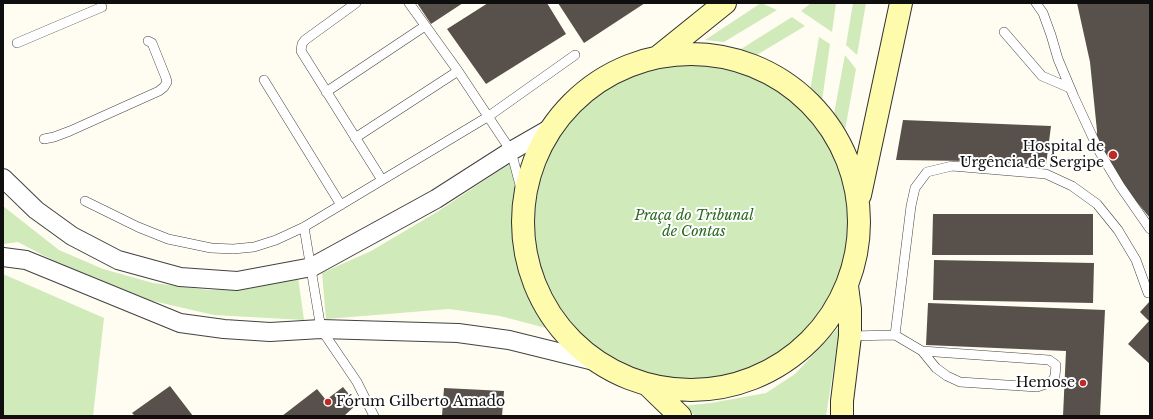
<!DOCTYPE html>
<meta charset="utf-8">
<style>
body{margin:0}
#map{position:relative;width:1153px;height:419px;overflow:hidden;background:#fffdf1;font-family:"Libre Baskerville",serif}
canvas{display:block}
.frame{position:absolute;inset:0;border:4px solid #0f0f0f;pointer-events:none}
</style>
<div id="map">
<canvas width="1153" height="419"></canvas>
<div class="frame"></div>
</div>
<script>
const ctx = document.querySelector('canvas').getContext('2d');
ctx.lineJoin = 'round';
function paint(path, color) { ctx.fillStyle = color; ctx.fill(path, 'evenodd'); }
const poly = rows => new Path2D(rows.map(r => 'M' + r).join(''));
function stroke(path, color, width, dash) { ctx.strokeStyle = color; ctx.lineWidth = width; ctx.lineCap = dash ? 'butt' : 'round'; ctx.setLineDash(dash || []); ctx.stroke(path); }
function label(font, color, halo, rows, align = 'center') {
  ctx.font = font + ' "Libre Baskerville",serif'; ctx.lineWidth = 4; ctx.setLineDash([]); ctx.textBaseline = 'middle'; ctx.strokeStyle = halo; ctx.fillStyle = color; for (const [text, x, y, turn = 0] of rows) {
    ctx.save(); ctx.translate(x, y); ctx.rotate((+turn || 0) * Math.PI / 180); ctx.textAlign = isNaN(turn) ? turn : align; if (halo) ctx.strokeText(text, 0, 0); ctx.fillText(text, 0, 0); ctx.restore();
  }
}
paint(poly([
 [761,3,777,10,724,42,705,40],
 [811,3,836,3,832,32,801,11],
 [853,3,866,3,857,55,846,45],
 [792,17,805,26,755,56,741,49],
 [819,37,830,44,822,101,810,91],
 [845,55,856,69,844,136,833,119],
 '525 223a167 167 0 1 1 334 0a167 167 0 1 1-334 0Z',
 [517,159,515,214,518,270,554,330,500,316,449,309,326,319,322,273,371,251,437,212],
 [3,206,59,250,103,269,153,283,208,290,248,289,298,277,304,320,214,315,140,298,67,268,18,242,3,244],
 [3,274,104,318,93,416,3,416],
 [840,326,826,416,696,416,682,406,711,403,766,393,795,374]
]), '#d0eaba');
paint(poly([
 [417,3,463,3,431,24],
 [488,3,547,3,566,34,486,84,447,29],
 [558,3,645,3,584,43],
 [1077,3,1150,3,1150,218,1117,178,1096,141,1097,131,1090,62],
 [903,120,1051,126,1046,165,969,161,896,160],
 [933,214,1093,214,1093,255,932,255],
 [934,260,1094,263,1093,303,933,300],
 [1150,301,1150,364,1128,344,1149,321,1140,312],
 [928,303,1105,310,1100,416,1063,416,1066,351,926,345],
 [170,386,193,416,135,416,132,413],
 [343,387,357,404,344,416,282,416,317,389,326,400],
 [444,388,504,391,502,416,442,416]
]), '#58514b');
const lane = poly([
 [356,3,305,40,302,44,301,51,382,180],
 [409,3,458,71,511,151,525,204],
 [1036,3,1043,13,1051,35,1058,59,1074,97,1099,151,1120,186,1150,229],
 [1004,32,1042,76,1070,88],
 [17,43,102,7],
 [264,80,341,205],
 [326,92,425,26],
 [355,138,458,71],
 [44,139,54,137,70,131,159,91,164,87,167,82,166,78,152,43,148,41],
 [85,201,138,227,168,239,211,248,233,249,254,247,276,240,304,227,489,116,575,55],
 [304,227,321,329,357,382,374,416],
 [895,335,911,206,915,188,927,172,952,166,1046,174,1072,186,1097,204,1118,230,1136,260,1148,293],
 [850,336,895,335,922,351,936,368,947,376,960,382,1037,387,1046,384,1053,380,1055,376,1056,365,1049,360,922,351]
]);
const street = poly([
 [3,178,36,210,72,236,118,260,180,277,237,281,312,267,436,199,511,151,551,128],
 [3,257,26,260,180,323,224,329,270,332,321,329,458,333,509,340,594,361]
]);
const secondary = poly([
 '523 222a168 168 0 1 1 336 0a168 168 0 1 1-336 0Z',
 [659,56,725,3],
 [860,195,901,3],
 [649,386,680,416],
 [842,416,842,401,850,336,850,309,847,286]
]);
stroke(lane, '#424242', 10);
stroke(street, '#424242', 20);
stroke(secondary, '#313131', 24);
stroke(lane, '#fff', 9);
stroke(street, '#fff', 18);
stroke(secondary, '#fffbac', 22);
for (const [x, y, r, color] of [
 [1113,155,5,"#c02825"],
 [1083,383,4,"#c02825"],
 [328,402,4,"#c02825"]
]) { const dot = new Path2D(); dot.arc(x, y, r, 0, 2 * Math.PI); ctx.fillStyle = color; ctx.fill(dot); stroke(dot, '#fff', 1.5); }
label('14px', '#0f0f0f', '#fff', [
 ["Hospital de",1104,147],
 ["Urgência de Sergipe",1104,163],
 ["Hemose",1075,383],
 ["Fórum Gilberto Amado",336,402,"left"]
], 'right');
label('italic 14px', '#29681e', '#fff', [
 ["Praça do Tribunal",694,216],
 ["de Contas",694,232]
]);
</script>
